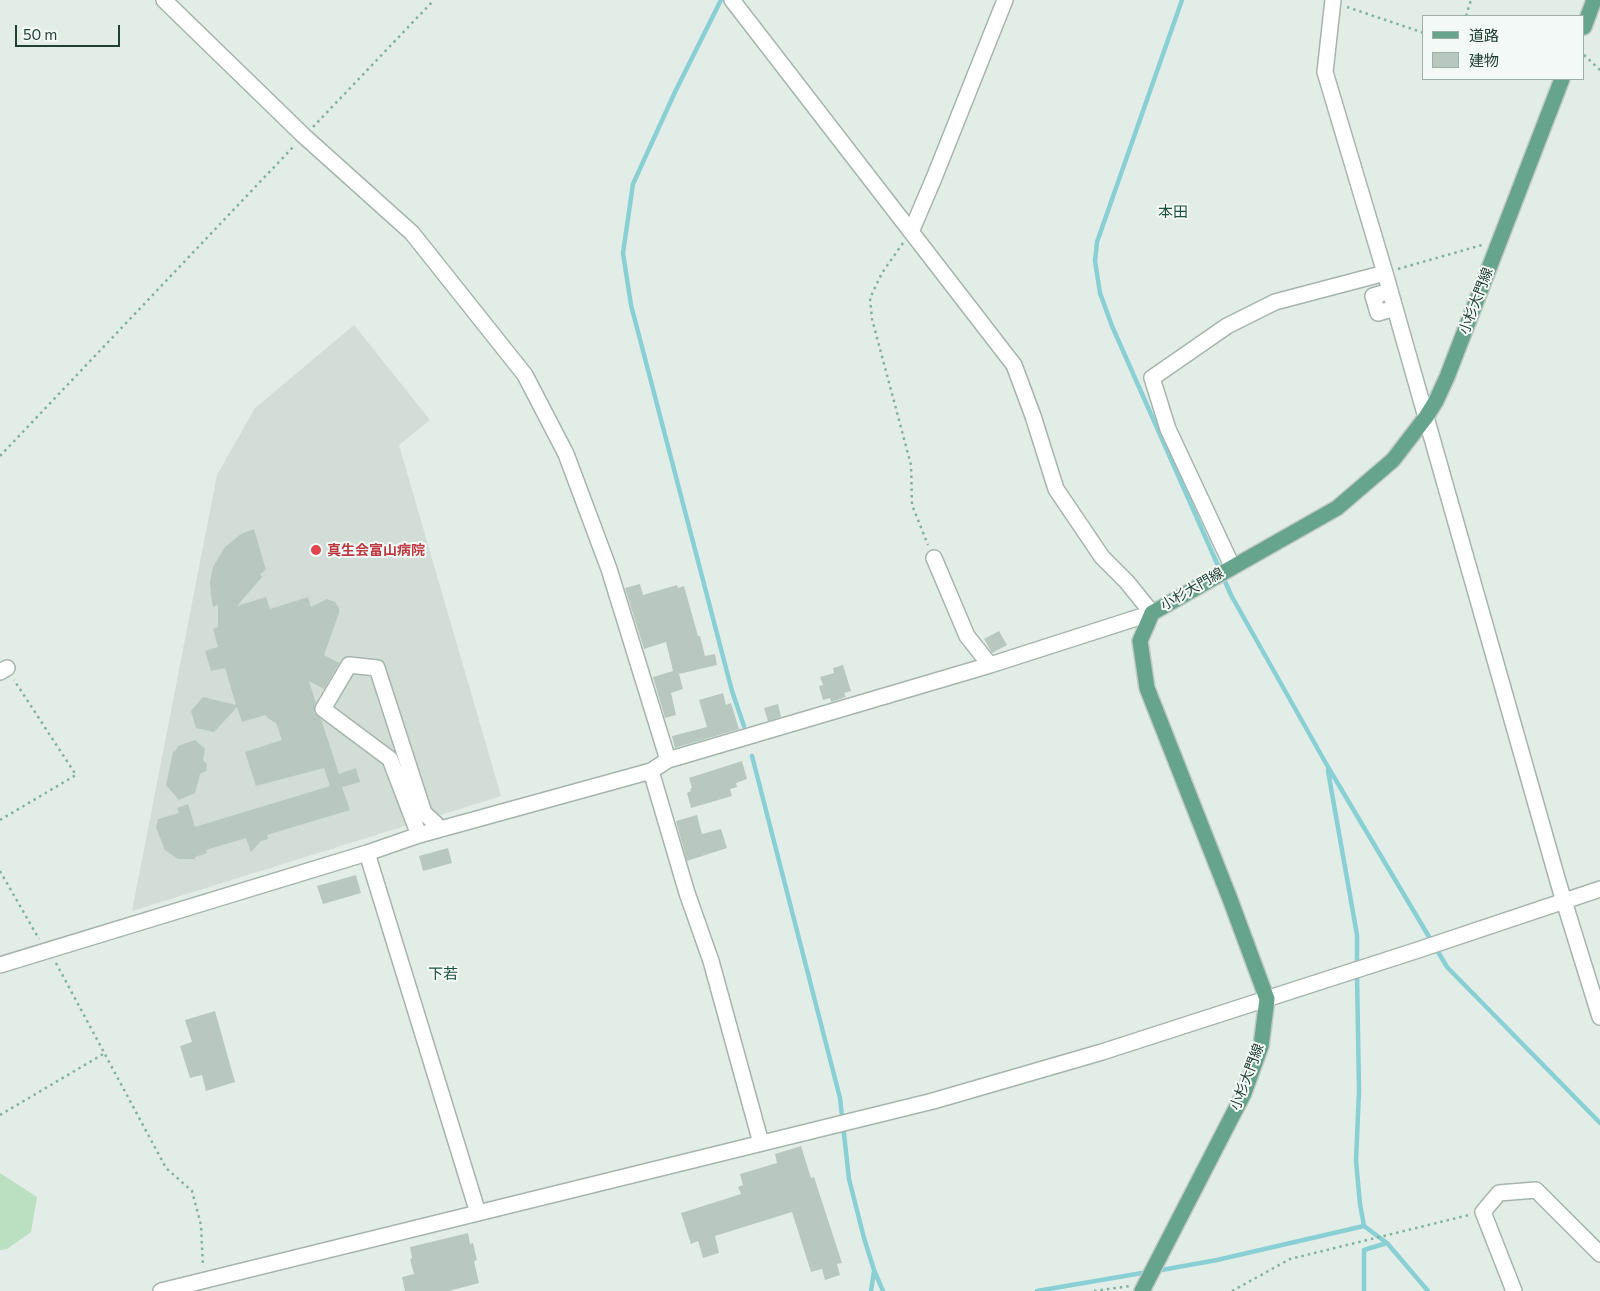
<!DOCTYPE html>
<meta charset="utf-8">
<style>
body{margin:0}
#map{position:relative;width:1600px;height:1291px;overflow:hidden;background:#e3ede7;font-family:Commissioner,"Noto Sans JP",sans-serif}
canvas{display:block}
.legend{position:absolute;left:1422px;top:15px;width:162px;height:65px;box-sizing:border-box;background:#f3f9f6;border:1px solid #9fafa8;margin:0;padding:6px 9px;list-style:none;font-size:15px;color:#223f34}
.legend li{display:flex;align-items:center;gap:10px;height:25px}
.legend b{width:25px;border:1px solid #9fafa8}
.scale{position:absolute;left:15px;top:25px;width:105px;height:22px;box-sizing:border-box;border:2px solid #223f34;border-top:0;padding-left:6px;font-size:15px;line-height:18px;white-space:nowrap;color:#223f34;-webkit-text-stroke:4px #f3f9f6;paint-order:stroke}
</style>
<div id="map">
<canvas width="1600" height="1291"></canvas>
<ul class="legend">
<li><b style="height:6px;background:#66a48d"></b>道路</li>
<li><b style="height:14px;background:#b8c8c0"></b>建物</li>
</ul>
<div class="scale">50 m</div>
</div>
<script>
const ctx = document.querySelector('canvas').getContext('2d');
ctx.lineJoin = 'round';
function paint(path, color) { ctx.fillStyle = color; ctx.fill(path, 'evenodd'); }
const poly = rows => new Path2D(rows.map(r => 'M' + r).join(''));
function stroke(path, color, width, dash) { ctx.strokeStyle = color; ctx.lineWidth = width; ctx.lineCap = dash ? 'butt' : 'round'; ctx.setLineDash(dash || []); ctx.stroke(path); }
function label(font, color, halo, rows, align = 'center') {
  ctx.font = font + ' Commissioner,"Noto Sans JP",sans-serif'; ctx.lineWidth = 4; ctx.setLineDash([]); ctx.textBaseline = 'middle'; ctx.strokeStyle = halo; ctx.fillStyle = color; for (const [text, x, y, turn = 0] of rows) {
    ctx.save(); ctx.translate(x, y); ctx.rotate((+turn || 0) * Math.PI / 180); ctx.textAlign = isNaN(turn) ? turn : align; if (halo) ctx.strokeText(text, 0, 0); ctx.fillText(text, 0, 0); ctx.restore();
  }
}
paint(poly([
 [354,325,430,420,399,445,501,796,132,911,217,475,255,408]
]), '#d1ddd6');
paint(poly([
 [0,1173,37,1197,31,1232,7,1249,0,1250]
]), '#bbdfc1');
stroke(poly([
 [721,0,675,92,633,184,623,253,631,305,732,691,744,726],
 [1182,0,1097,242,1095,261,1100,293,1112,326,1231,595,1328,767,1447,967,1600,1123],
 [752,756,840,1098,849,1179,864,1238,874,1270,883,1291],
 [1328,771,1357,935,1357,966],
 [1357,974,1359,1091,1356,1161,1360,1204,1364,1226,1387,1243,1428,1291],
 [1156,1271,1217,1260,1364,1226],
 [871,1291,874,1271],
 [1037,1291,1148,1272],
 [1364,1291,1364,1250,1387,1243]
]), '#89d0d4', 4.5);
paint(poly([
 [254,529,266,570,260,574,262,577,237,606,266,597,270,609,308,597,311,607,327,599,335,602,339,608,339,613,324,655,339,663,324,689,309,681,316,703,314,708,314,713,321,719,339,774,356,768,360,782,342,787,350,810,267,835,268,839,261,841,251,852,246,838,206,850,207,853,195,857,195,859,178,859,165,850,156,828,158,819,179,813,177,808,188,804,195,827,330,786,324,768,256,786,245,752,282,740,276,723,269,719,265,715,242,722,237,707,214,732,196,728,191,711,203,697,236,705,225,668,211,671,205,651,218,647,213,629,218,627,218,605,213,607,211,596,210,581,213,567,225,547,241,534],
 [640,584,643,595,677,585,678,588,684,586,698,636,700,636,705,656,715,654,717,665,679,674,683,689,671,693,676,715,665,718,653,677,673,671,666,642,644,649,625,588],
 [999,631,1007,645,992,653,984,639],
 [843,665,851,691,844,693,846,697,831,702,830,698,823,700,819,686,823,685,820,677,834,673,833,668],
 [723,693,726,705,731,703,739,729,675,748,672,736,707,727,699,700],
 [778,704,781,717,768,721,764,708],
 [195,740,205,749,203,760,207,764,206,771,200,774,195,793,179,800,166,785,173,752,176,750,178,746],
 [742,761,747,779,736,783,737,787,730,789,732,796,691,808,687,793,691,791,690,789,692,788,689,778],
 [697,815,702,834,721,829,727,848,687,861,676,821],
 [448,848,452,863,423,871,419,856],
 [356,875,361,893,323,904,317,886],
 [215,1011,235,1082,206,1091,202,1075,190,1078,180,1046,192,1042,185,1020],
 [801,1146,811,1178,814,1177,842,1263,837,1264,840,1275,825,1280,822,1269,811,1272,792,1212,715,1236,719,1253,703,1258,698,1241,691,1244,681,1213,741,1194,738,1187,743,1185,740,1174,777,1163,775,1154],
 [468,1233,470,1244,473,1243,477,1260,474,1261,479,1283,449,1291,405,1291,402,1277,414,1274,410,1259,412,1258,410,1247]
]), '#b8c8c0');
const minor = poly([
 [164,0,304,136,412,233,525,375,566,454,609,569,668,760],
 [1333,0,1325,72,1385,273,1559,885,1600,1017],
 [911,232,934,178,1005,0],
 [1390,291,1373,296,1378,313,1395,308],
 [934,558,967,636,990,665],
 [1232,566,1168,429,1152,378,1227,326,1275,302,1385,273],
 [0,672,7,668],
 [651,771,687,893,711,961,761,1143],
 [419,835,390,759,323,709,349,665,377,668,424,813,436,824,438,830],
 [367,853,478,1213],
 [0,965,367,853,419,835,651,771,668,760,990,665,1152,613,1127,582,1102,557,1056,489,1033,416,1014,365,732,0],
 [161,1291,933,1101,1102,1052,1418,950,1600,889],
 [1514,1291,1483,1212,1499,1193,1536,1190,1600,1254]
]);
const major = poly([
 [1584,27,1594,0],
 [1142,1291,1244,1093,1261,1046,1267,999,1230,899,1147,688,1140,641,1152,613,1337,508,1393,460,1426,417,1436,401,1447,377,1562,79]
]);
stroke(minor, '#a5b5ae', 18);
stroke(major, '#c1c9c6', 18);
stroke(poly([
 [1347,7,1424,33],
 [1466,16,1471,0],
 [1584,55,1600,70],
 [313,127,434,0],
 [903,243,882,273,870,298,872,319,911,465,912,505,928,545],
 [1398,269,1482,245],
 [0,456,295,145],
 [0,820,76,775,14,680],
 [0,871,39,939],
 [56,963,166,1168,192,1191,201,1225,203,1267],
 [0,1115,105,1053],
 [1094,1291,1130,1286],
 [1232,1291,1290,1259,1469,1215]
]), '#82b29e', 2.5, [2.5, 4]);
stroke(minor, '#fff', 15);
stroke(major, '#66a48d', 15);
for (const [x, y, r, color] of [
 [316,550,6,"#e0444e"]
]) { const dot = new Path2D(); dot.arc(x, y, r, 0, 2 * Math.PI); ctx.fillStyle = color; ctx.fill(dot); stroke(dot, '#f3f9f6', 2); }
label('14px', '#223f34', '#f3f9f6', [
 ["小杉大門線",1476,301,-69],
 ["小杉大門線",1192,589,-30],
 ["小杉大門線",1247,1077,-69]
]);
label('bold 14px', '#be3a42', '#f3f9f6', [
 ["真生会富山病院",327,550]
], 'left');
label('15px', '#1d523f', '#f3f9f6', [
 ["本田",1173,212],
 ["下若",443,974]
]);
</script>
